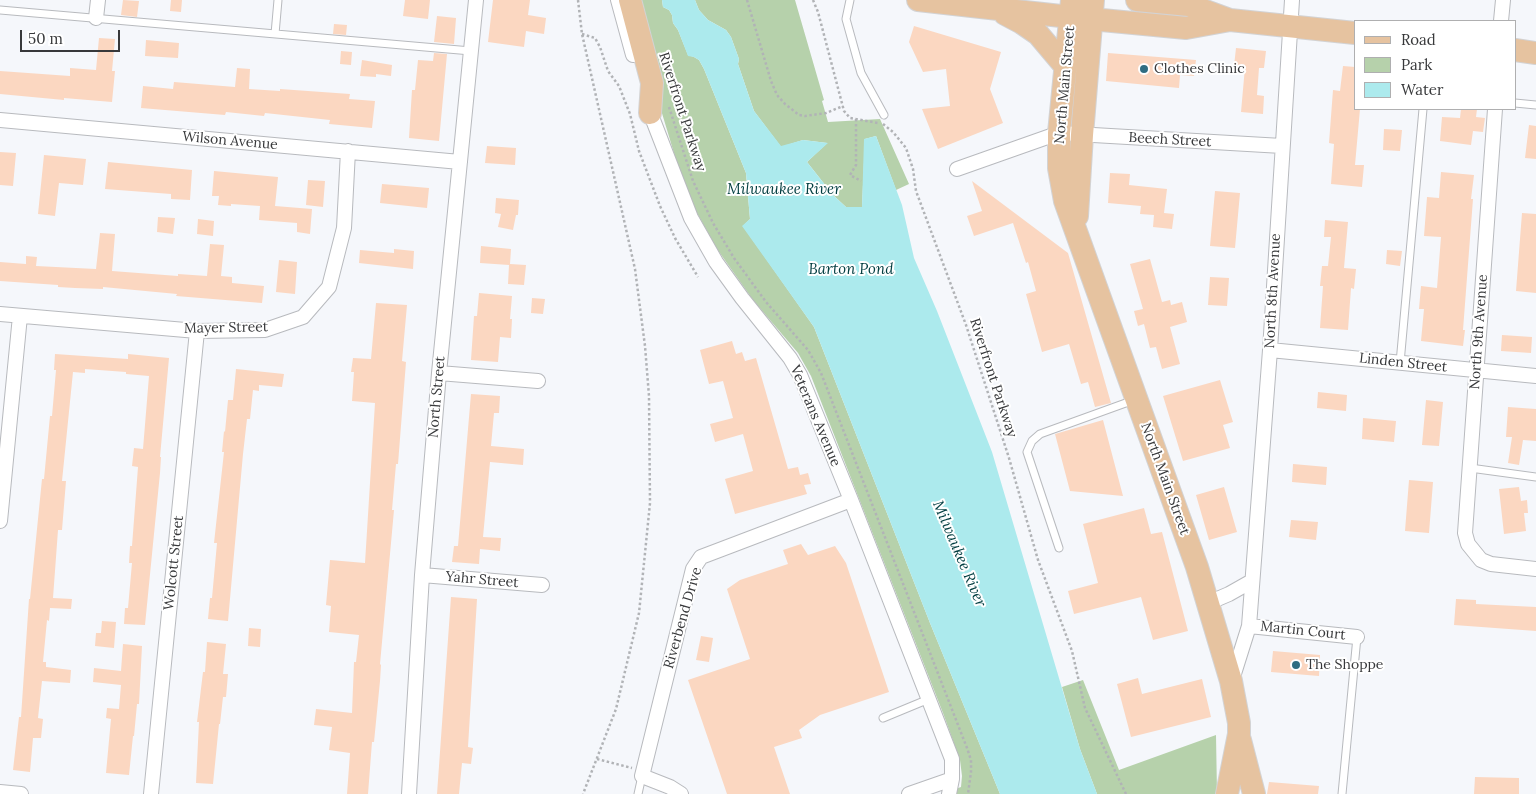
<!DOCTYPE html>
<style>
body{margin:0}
#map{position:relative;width:1536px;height:794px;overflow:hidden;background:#f5f7fb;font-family:Lora,serif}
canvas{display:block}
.legend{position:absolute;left:1354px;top:20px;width:162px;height:90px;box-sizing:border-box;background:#fff;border:1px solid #afafb0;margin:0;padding:6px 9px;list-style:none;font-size:15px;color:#37383a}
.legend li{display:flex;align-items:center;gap:10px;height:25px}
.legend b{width:25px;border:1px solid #afafb0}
.scale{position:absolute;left:20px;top:30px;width:100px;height:22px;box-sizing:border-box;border:2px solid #37383a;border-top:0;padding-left:6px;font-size:15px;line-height:18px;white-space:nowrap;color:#37383a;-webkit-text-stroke:4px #fff;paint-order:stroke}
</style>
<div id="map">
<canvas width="1536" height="794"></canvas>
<ul class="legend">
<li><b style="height:6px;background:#e6c3a0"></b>Road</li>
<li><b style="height:14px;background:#b6d1ab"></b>Park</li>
<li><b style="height:14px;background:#aceaed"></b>Water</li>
</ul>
<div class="scale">50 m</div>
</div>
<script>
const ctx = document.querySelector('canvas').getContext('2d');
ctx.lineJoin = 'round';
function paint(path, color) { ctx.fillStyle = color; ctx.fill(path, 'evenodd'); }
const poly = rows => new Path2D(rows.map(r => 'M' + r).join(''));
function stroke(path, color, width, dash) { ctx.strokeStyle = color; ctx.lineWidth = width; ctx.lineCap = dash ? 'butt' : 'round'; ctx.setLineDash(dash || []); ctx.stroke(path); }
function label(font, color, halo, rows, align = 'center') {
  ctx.font = font + ' Lora,serif'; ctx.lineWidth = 4; ctx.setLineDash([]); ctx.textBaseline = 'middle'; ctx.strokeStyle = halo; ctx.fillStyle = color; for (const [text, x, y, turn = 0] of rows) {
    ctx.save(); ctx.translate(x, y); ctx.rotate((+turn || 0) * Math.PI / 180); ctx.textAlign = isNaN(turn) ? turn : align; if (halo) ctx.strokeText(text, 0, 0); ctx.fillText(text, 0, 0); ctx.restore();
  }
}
paint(poly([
 [637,0,662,0,663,7,669,10,672,15,673,23,678,30,688,55,694,57,699,60,704,69,746,173,750,219,743,226,814,327,930,623,1000,794,941,794,961,787,962,776,960,760,943,713,811,376,798,353,753,300,717,249,697,213,680,173,658,100],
 [695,0,795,0,824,100,822,101,828,122,880,119,909,184,896,190,876,136,865,139,862,207,846,207,833,195,807,162,827,143,803,140,781,147,754,111,738,64,739,59,731,37,726,30,708,20,699,10],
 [1083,680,1119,770,1216,735,1217,794,1097,794,1080,749,1062,687]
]), '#b6d1ab');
paint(poly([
 [662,0,695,0,699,10,708,20,726,30,731,37,739,59,738,64,754,111,781,146,803,140,828,143,807,162,833,195,846,207,862,207,864,139,876,136,902,205,914,258,937,311,992,452,1080,749,1097,794,1000,794,930,623,814,327,742,226,750,219,746,173,704,69,699,60,694,57,688,56,678,30,673,23,672,15,669,10,663,7]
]), '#aceaed');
paint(poly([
 [123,0,139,1,137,17,121,15],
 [171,0,182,0,181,12,170,11],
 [405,0,430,0,428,19,403,16],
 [493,0,530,0,528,15,546,18,544,34,526,31,524,47,488,42],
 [437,16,456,18,454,44,434,42],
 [334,24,347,25,346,35,333,34],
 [914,26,1001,52,990,89,1003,123,938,149,922,109,950,106,946,69,923,72,909,42],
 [99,38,115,39,112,71,115,71,112,102,64,98,64,100,0,94,0,71,70,76,70,68,96,70],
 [146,40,179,43,178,58,145,56],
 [1236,48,1266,51,1264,68,1259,68,1257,95,1264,96,1263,114,1241,112,1245,67,1234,66],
 [341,51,352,52,351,65,340,64],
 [434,53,447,54,439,141,409,138,412,90,415,90,418,60,433,61],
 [1108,53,1196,60,1194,76,1180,75,1179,88,1106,81],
 [362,60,392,65,391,76,376,74,376,77,360,76],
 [1343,66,1355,67,1355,109,1360,109,1355,165,1364,165,1362,187,1331,184,1334,144,1329,143,1333,90,1340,91],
 [237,68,250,69,249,89,280,91,280,89,350,94,349,99,375,101,372,128,329,124,330,120,265,113,264,116,226,112,225,115,141,108,143,86,173,89,174,82,235,87],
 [1461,109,1477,109,1476,117,1485,118,1483,132,1473,131,1471,145,1440,141,1442,117,1460,118],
 [1529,125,1536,126,1536,159,1525,158],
 [1384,129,1402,130,1400,151,1383,150],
 [487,146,516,148,515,165,485,163],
 [0,152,16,153,13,186,0,185],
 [44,155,86,159,83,185,59,183,55,216,38,214],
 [108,162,192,170,190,200,171,199,171,194,105,189],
 [214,171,278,177,275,206,312,209,310,234,297,232,297,223,259,220,260,206,231,204,231,206,218,205,219,196,212,196],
 [1441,172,1474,175,1471,199,1473,199,1463,330,1465,330,1463,346,1421,341,1424,309,1419,309,1421,286,1437,288,1441,237,1424,236,1427,197,1439,198],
 [1110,173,1130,174,1129,185,1167,189,1164,213,1174,214,1172,229,1153,227,1154,215,1140,214,1141,206,1108,203],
 [308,180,325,181,323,207,306,205],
 [972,181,1068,253,1111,403,1095,407,1088,382,1081,384,1069,344,1042,352,1026,294,1036,291,1028,262,1026,263,1013,223,974,236,967,216,982,211],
 [382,184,429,188,427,208,380,203],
 [1215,191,1240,193,1235,248,1210,246],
 [496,198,519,200,518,215,516,215,513,230,498,227,501,214,495,213],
 [1522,213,1536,214,1536,293,1516,291],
 [158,217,175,218,173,234,157,232],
 [198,219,214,221,213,236,197,234],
 [1325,220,1348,222,1344,268,1356,269,1354,289,1351,288,1348,330,1320,328,1323,286,1320,286,1322,266,1328,266,1331,237,1324,237],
 [100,233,115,234,112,271,178,276,178,274,207,276,210,244,224,245,221,276,232,277,232,283,264,286,262,303,176,296,177,294,103,287,103,289,75,288,58,287,58,285,0,281,0,262,26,264,26,256,37,257,36,266,96,269],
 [481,246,511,249,510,264,526,265,524,285,508,284,509,265,480,263],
 [394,249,414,251,413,269,359,263,360,250,394,253],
 [1387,250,1402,251,1400,266,1386,264],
 [1150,259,1162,302,1170,300,1171,305,1182,302,1187,322,1170,327,1180,364,1162,369,1156,347,1150,348,1144,324,1138,326,1134,311,1143,309,1130,264],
 [279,260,297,262,295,294,276,292],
 [1210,277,1229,278,1227,306,1208,305],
 [479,293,512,296,510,319,512,319,511,338,500,337,498,362,471,360,474,316,477,316],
 [532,298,545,299,543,314,531,313],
 [376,303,407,305,402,361,406,362,398,464,396,464,392,510,394,510,380,664,381,665,380,681,374,742,372,742,368,794,347,794,350,753,329,750,332,727,314,725,316,709,352,713,354,662,356,662,359,635,329,632,331,606,326,605,330,560,365,563,375,403,352,401,354,372,351,372,353,358,371,359],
 [1502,335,1532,337,1531,353,1501,351],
 [732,341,736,354,742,352,745,361,756,358,788,469,798,467,800,475,808,473,811,484,804,485,807,494,735,514,725,479,753,471,743,434,715,442,710,424,733,418,723,381,709,384,700,350],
 [55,354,128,359,128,354,169,358,160,457,161,457,160,473,145,625,124,624,125,608,128,608,132,563,129,563,130,546,132,546,138,467,132,466,134,448,143,449,149,376,126,374,126,372,85,369,85,373,73,372,62,481,66,481,62,530,58,530,53,598,72,599,71,609,50,608,49,621,47,620,43,662,46,662,46,667,71,670,70,683,42,681,38,718,43,719,41,738,33,738,30,772,13,770,19,717,21,717,29,599,30,599,42,479,44,479,50,416,52,416,56,370,54,370],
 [236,369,284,374,282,387,259,385,259,391,253,390,250,419,247,419,243,454,228,621,208,619,210,598,212,598,217,543,214,543,224,452,222,452,224,431,225,432,228,400,233,400],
 [1220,380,1233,422,1223,425,1230,448,1183,461,1163,396],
 [1318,392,1347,395,1346,411,1317,408],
 [471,394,500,396,499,413,494,413,491,446,524,449,523,465,490,462,483,537,501,538,500,551,480,549,479,564,452,562,454,546,458,546],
 [1426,400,1443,402,1439,446,1422,445],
 [1508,407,1536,409,1536,441,1523,440,1519,465,1508,463,1512,437,1506,437],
 [1363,418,1396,421,1394,442,1362,439],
 [1103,420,1123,496,1070,491,1055,434],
 [1293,464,1327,467,1326,485,1292,482],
 [1409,480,1433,482,1429,533,1405,531],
 [1224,487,1237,532,1209,540,1196,495],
 [1519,487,1521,501,1527,500,1528,513,1524,513,1526,531,1504,534,1499,489],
 [1144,508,1151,534,1162,532,1188,631,1153,640,1141,597,1074,614,1068,591,1098,583,1083,524],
 [1291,520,1318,522,1316,540,1289,537],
 [801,544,808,555,835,546,846,563,889,692,820,715,799,730,802,738,774,747,790,794,727,794,688,680,750,659,727,589,740,580,788,564,783,550],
 [451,597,477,599,468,747,473,748,471,764,462,763,459,794,437,794],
 [1456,599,1476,600,1476,604,1536,607,1536,631,1454,625],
 [102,621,116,622,114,648,95,646,96,633,101,633],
 [249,628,261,629,260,647,248,646],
 [701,636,713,638,709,662,696,660],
 [207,642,226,644,223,674,228,674,226,697,223,697,220,724,219,724,213,784,196,783,199,722,197,722,203,672,205,672],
 [123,644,142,646,139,704,137,704,134,736,133,736,129,775,106,773,111,719,106,718,107,708,119,709,121,685,93,682,94,668,121,671],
 [1273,651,1320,655,1319,676,1271,672],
 [1138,678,1142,694,1202,679,1211,717,1131,737,1117,684],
 [1475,777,1519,778,1519,794,1474,794],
 [1269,782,1319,786,1318,794,1267,794]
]), '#fbd7c1');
const lane = poly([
 [850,0,846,19,861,73,884,115],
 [0,10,471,51],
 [275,34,278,0],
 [1515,103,1536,105],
 [1400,363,1423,109],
 [1470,468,1536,477],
 [1059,548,1027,452,1032,441,1040,434,1134,400],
 [883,718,929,699],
 [638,794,642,776],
 [1342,794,1357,637]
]);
const street = poly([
 [618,0,633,55],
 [96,18,98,0],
 [1501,21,1503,0],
 [648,107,691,218,716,262,742,298,790,358,800,375,851,500,952,759,952,779,949,794],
 [1495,109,1465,533,1468,544,1481,560,1491,564,1536,569],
 [0,120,460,162],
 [957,169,1059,133,1282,146],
 [0,314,197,331,265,330,303,317,329,287,344,228,348,151],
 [1270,350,1536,376],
 [439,373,538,381],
 [0,521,20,316],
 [422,575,542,585],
 [1208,603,1229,594,1252,581],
 [1249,626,1357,637],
 [1232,680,1249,626,1270,350,1292,0],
 [0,792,21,794],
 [151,794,197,331],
 [409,794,422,575,439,373,476,0],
 [681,794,670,787,642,776,693,569,701,557,851,500],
 [909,794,952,779]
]);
const primary = poly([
 [630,0,652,83,650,113],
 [918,0,1070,17,1186,28,1230,20],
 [1072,0,1059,133,1059,168,1065,201,1197,567,1231,681,1239,723,1239,734,1227,794],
 [1137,0,1189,5,1230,20,1355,33],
 [1005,14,1022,23,1038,34,1065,66],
 [1515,50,1536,53],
 [1077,216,1082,135,1093,0],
 [1240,740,1254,794]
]);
stroke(lane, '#b8babe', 9);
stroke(street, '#b8babe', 16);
stroke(primary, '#d3d3d4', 24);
stroke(poly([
 [578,0,582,34,635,269,645,346,649,396,650,503,639,613,616,709,583,794],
 [747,0,771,81,777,95,785,104,799,115,805,116,826,113,843,106],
 [813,0,818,12,844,111,850,118,878,123],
 [582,34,595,38,600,47,608,71,619,86,630,114,639,151,660,206,675,238,698,277],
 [669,107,693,181,713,223,734,258,766,302,808,350,821,373,967,748,971,760,971,772,968,794],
 [856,119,856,165,850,175,861,181],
 [883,124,893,132,906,148,913,169,916,191,966,325,1009,458,1038,560,1072,651,1085,708,1126,794],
 [597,759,632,768]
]), '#b1b3b6', 2.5, [2.5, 2.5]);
stroke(lane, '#fff', 7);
stroke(street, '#fff', 14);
stroke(primary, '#e6c3a0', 22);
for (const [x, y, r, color] of [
 [1144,69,5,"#2f6d82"],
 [1296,665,5,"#2f6d82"]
]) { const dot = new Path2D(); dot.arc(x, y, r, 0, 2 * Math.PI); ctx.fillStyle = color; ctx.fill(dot); stroke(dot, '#fff', 2); }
label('14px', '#37383a', '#fff', [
 ["Clothes Clinic",1154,69],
 ["The Shoppe",1306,665]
], 'left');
label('14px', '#37383a', '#fff', [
 ["North Main Street",1065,85,-85],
 ["Riverfront Parkway",682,112,72],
 ["Beech Street",1170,140,3],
 ["Wilson Avenue",230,141,5],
 ["North 8th Avenue",1273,291,-87],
 ["Mayer Street",226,328,-1],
 ["North 9th Avenue",1479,332,-86],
 ["Linden Street",1403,363,6],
 ["Riverfront Parkway",993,378,72],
 ["North Street",437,397,-85],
 ["Veterans Avenue",815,416,67],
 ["North Main Street",1165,479,70],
 ["Wolcott Street",174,563,-84],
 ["Yahr Street",482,580,5],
 ["Riverbend Drive",683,618,-74],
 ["Martin Court",1303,631,6]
]);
label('italic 15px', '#013d40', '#fff', [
 ["Milwaukee River",784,190],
 ["Barton Pond",851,270],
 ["Milwaukee River",959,554,67]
]);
</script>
